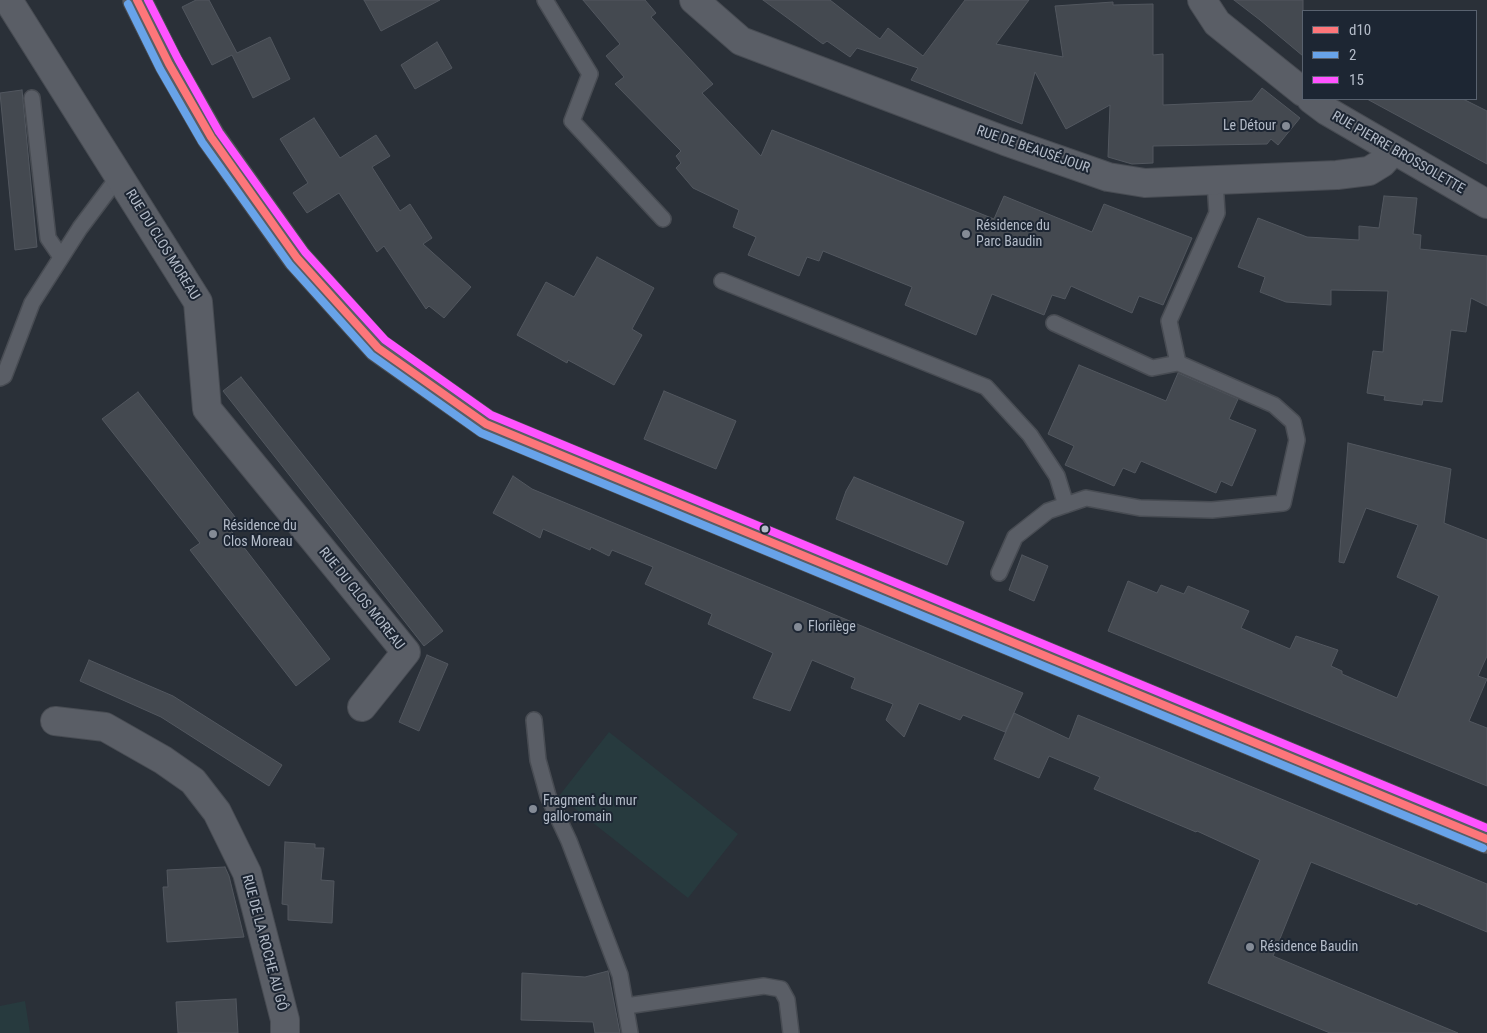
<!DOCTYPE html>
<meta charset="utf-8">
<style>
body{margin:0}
#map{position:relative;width:1487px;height:1033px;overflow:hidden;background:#2a3038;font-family:"Roboto Condensed",sans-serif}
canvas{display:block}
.legend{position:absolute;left:1302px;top:10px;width:175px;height:90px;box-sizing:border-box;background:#1d2633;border:1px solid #59626f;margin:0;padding:6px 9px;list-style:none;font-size:15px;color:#b4bcc9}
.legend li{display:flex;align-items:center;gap:10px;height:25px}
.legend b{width:25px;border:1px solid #59626f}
</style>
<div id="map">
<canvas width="1487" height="1033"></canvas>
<ul class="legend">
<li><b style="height:6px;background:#fd767a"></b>d10</li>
<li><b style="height:6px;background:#68a3e9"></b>2</li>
<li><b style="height:6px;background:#ff53ff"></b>15</li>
</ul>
</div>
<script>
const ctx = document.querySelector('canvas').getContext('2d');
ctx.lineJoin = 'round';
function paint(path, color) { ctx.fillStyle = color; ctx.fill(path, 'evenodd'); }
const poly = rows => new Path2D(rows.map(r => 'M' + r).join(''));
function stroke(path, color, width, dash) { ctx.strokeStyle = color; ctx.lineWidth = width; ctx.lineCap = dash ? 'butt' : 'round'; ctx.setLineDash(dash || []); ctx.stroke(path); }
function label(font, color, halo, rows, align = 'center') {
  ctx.font = font + ' "Roboto Condensed",sans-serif'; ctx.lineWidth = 4; ctx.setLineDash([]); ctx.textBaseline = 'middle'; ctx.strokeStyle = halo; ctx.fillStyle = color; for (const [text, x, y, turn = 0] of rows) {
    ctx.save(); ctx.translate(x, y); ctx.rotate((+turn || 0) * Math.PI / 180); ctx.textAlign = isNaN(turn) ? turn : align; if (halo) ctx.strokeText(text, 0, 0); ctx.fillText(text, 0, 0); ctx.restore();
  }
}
paint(poly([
 [609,732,738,834,688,898,559,796],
 [25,1001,30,1033,0,1033,0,1006]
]), '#273a3e');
const building = poly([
 [196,0,209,0,237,53,270,37,290,79,253,98,232,55,212,65,182,7,196,0],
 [364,0,440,0,381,31,364,0],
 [583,0,645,0,656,13,651,17,713,84,702,93,761,156,772,130,994,219,1004,196,1092,232,1104,204,1192,238,1163,305,1139,296,1132,313,1071,286,1065,299,1052,295,1044,315,992,294,976,335,905,305,912,287,823,251,819,261,807,257,799,276,748,255,756,237,733,227,739,210,693,188,676,168,681,163,676,156,681,151,615,84,624,77,606,56,620,44,583,0],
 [763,0,830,0,880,39,888,28,923,56,965,0,1029,0,996,44,1063,57,1055,6,1113,2,1113,5,1153,4,1153,55,1163,54,1163,105,1252,101,1262,88,1300,118,1278,145,1271,139,1267,144,1153,146,1153,163,1132,164,1108,157,1110,105,1066,129,1035,72,1022,124,911,80,918,68,857,48,850,57,827,41,823,44,763,0],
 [1234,0,1303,0,1303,56,1260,20,1234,0],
 [437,42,452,68,415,89,401,65,437,42],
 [22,90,37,247,15,250,0,93,22,90],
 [1367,99,1463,99,1487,111,1487,164,1367,99],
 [314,118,340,158,376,135,390,156,372,167,400,211,410,204,432,238,423,244,471,287,444,318,429,306,426,309,384,246,377,252,339,193,307,213,293,193,308,183,280,139,314,118],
 [1384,196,1417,198,1413,234,1421,235,1420,249,1487,256,1487,306,1471,298,1466,332,1451,330,1442,402,1423,400,1422,405,1384,400,1385,396,1367,393,1373,351,1383,352,1388,291,1331,290,1331,305,1286,302,1260,292,1265,277,1238,267,1258,218,1307,237,1359,240,1359,226,1379,228,1384,196],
 [597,257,654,288,632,329,642,335,614,385,568,360,567,363,517,335,546,282,574,297,597,257],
 [1079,365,1166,401,1178,373,1238,399,1229,419,1256,430,1232,486,1221,481,1216,493,1141,461,1135,473,1123,468,1114,486,1065,465,1074,446,1048,434,1079,365],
 [241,377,443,631,424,646,223,391,241,377],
 [664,391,736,421,716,469,644,439,664,391],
 [138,392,235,517,226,524,330,659,296,686,190,550,200,543,102,419,138,392],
 [1348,443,1451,469,1444,523,1487,540,1487,656,1478,676,1487,679,1469,721,1487,728,1487,786,1108,631,1128,581,1157,593,1161,585,1184,594,1188,586,1249,611,1241,628,1290,649,1296,636,1338,650,1331,666,1342,671,1342,674,1397,698,1439,596,1397,577,1418,525,1366,508,1344,563,1339,562,1348,443],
 [513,476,532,489,1023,693,1005,732,963,715,960,720,919,703,904,737,886,720,893,704,851,688,855,678,812,660,790,711,753,698,773,653,708,624,712,614,645,584,653,567,612,550,609,556,591,547,590,550,543,529,540,538,493,513,513,476],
 [854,477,964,522,947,565,836,519,846,491,854,477],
 [1022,555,1048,566,1034,601,1009,590,1022,555],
 [427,655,448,664,419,731,399,722,427,655],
 [89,660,173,696,282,765,269,786,161,717,80,681,89,660],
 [1014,713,1069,739,1078,715,1487,884,1487,932,1418,903,1417,905,1311,862,1273,956,1458,1033,1330,1033,1208,983,1260,860,1197,831,1196,832,1094,789,1100,777,1049,756,1039,778,994,759,1014,713],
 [285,842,315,844,315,848,324,848,321,880,334,881,332,923,288,920,288,905,282,904,285,842],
 [225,867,229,876,244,937,167,942,163,887,168,887,167,870,225,867],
 [608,971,620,1033,595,1033,593,1022,521,1020,522,973,585,977,608,971],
 [236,999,238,1033,178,1033,176,1002,236,999]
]);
paint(building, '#444950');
stroke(building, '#52575f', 1);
const service = poly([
 [545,0,590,74,572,121,663,219],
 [32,98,48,238,61,257],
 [722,281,986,387,1030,435,1057,476,1066,505],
 [1178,363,1169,321,1217,213,1215,181],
 [0,378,4,376,32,303,80,228,119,176],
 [999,573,1015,537,1048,511,1086,498,1140,508,1212,510,1283,503,1297,440,1293,422,1274,405,1178,363,1152,368,1054,323],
 [534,720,538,760,548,796,569,841,620,975,630,1033],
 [626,1006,764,986,781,989,787,1000,791,1033]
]);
const minor = poly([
 [8,0,198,302,207,409,406,652,362,707],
 [694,0,741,41,1005,141,1108,177,1145,183,1337,175,1369,171,1382,163,1394,150],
 [1202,0,1217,23,1303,92],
 [1311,99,1327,111,1487,204],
 [55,721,105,727,163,760,193,781,217,812,247,873,285,1020,285,1033]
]);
const secondary = poly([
 [137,0,169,64,211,137,297,258,378,348,486,424,1487,839]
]);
stroke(service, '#484c53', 18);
stroke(minor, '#484c53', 30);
stroke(secondary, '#484c53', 30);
stroke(service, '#5a5e66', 15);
stroke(minor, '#5a5e66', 28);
stroke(secondary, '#595d64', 28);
stroke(poly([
 [137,0,169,64,211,137,297,258,378,348,486,424,1487,839]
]), '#fd767a', 8);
stroke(poly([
 [128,4,160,69,202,142,290,265,371,355,481,433,1483,848]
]), '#68a3e9', 8);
stroke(poly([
 [148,0,178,59,219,132,305,252,385,340,491,415,1487,828]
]), '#ff53ff', 8);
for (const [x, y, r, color] of [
 [1286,126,5,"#848b96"],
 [966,234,5,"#848b96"],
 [765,529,4.5,"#b4bcc9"],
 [213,534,5,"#848b96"],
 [798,627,5,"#848b96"],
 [533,809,5,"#848b96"],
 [1250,947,5,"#848b96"]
]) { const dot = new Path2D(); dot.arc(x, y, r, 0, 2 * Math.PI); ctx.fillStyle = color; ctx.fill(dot); stroke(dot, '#1d2633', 2); }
label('14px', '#b4bcc9', '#1d2633', [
 ["Le Détour",1276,126,"right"],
 ["Résidence du",976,226],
 ["Parc Baudin",976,242],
 ["Résidence du",223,526],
 ["Clos Moreau",223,542],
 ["Florilège",808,627],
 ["Fragment du mur",543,801],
 ["gallo-romain",543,817],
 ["Résidence Baudin",1260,947]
], 'left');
label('14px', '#b4bcc9', '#1d2633', [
 ["RUE DE BEAUSÉJOUR",1033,150,19],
 ["RUE PIERRE BROSSOLETTE",1398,153,30],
 ["RUE DU CLOS MOREAU",162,245,58],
 ["RUE DU CLOS MOREAU",361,599,51],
 ["RUE DE LA ROCHE AU GÔ",264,943,75]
]);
</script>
